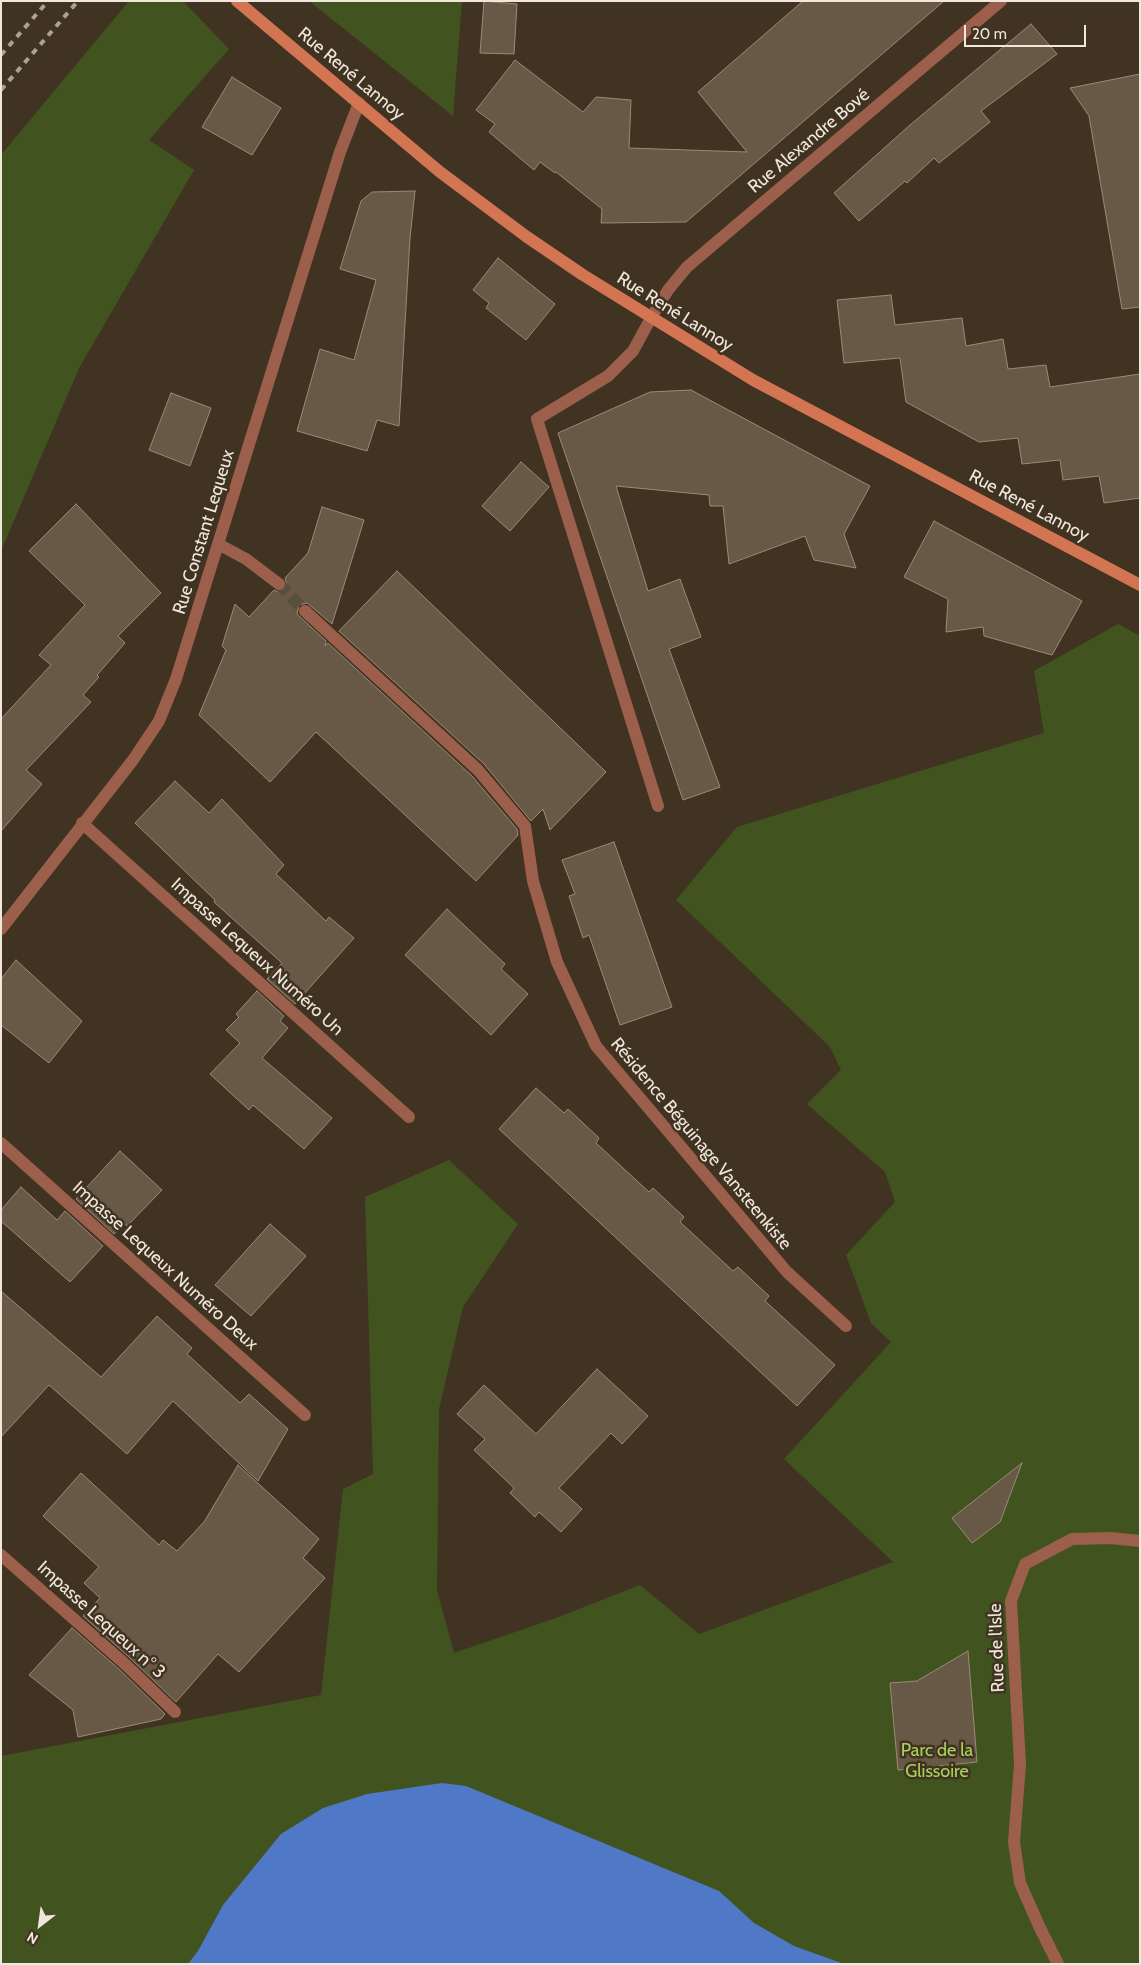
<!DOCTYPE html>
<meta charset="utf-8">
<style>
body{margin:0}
#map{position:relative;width:1141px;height:1965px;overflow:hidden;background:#403321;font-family:Cabin,sans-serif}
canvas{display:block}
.frame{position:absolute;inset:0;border:2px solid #f0e8dd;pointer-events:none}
.north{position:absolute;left:15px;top:1900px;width:50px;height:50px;-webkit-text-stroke:4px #403321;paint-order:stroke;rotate:210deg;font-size:14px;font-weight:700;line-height:20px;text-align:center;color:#f0e8dd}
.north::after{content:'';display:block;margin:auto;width:18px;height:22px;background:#f0e8dd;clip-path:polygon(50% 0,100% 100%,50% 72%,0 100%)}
.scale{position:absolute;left:964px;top:25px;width:122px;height:22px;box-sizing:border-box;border:2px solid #f0e8dd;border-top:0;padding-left:6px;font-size:15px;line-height:18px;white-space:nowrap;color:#f0e8dd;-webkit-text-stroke:4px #403321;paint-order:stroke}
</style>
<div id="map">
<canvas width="1141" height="1965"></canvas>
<div class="frame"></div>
<div class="north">N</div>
<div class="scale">20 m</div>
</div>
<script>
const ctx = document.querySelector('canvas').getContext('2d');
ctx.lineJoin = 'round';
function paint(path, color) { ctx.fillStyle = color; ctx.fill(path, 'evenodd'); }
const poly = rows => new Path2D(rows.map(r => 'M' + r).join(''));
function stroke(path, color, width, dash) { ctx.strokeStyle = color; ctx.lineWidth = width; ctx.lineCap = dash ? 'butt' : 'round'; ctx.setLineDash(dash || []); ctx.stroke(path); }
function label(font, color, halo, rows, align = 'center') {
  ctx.font = font + ' Cabin,sans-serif'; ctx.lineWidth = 5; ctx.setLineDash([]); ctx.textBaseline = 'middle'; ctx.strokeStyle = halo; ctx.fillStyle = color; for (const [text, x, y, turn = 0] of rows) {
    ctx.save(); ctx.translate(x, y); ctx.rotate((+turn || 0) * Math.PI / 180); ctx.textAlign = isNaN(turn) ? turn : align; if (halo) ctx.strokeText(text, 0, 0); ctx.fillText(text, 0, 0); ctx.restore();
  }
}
paint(poly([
 [129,1,183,1,229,49,149,140,194,170,79,368,1,551,1,155],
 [309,1,462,1,453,116,348,32],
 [1118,624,1140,636,1140,1964,1,1964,1,1756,321,1695,343,1489,373,1474,365,1197,449,1160,518,1224,463,1307,439,1409,437,1590,454,1653,556,1618,640,1585,699,1634,893,1562,784,1459,891,1342,871,1323,846,1255,895,1202,885,1172,807,1104,841,1070,830,1047,676,900,737,827,1044,733,1034,671]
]), '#41541f');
paint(poly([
 [442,1783,466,1786,719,1891,754,1923,794,1946,844,1964,188,1964,198,1951,223,1905,281,1834,323,1808,367,1794]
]), '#4f79c7');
const building = poly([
 [484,1,517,4,514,54,480,53,484,1],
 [803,1,944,1,686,222,601,223,602,209,556,172,555,173,540,162,534,170,489,132,495,124,476,110,515,60,583,112,596,97,631,100,629,148,747,152,698,92,803,1],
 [1031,24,1057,54,981,111,990,122,939,163,934,158,907,183,905,181,859,221,834,193,910,125,1031,24],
 [1140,74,1140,307,1122,309,1089,116,1070,88,1140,74],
 [232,77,281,108,252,155,202,127,232,77],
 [415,191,410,238,399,426,377,420,367,451,297,431,320,349,354,360,376,280,340,269,361,201,372,192,415,191],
 [498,258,555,304,526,340,486,308,489,303,473,290,498,258],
 [891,295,895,325,962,318,966,346,1003,339,1008,369,1046,365,1050,387,1140,374,1140,498,1104,503,1099,476,1063,480,1060,460,1022,464,1018,438,979,442,906,402,900,358,844,363,837,300,891,295],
 [691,390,870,486,844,534,856,568,814,560,805,536,729,564,723,506,710,506,709,495,616,486,648,591,680,579,701,637,669,649,720,787,683,800,558,433,650,392,691,390],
 [171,393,211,408,190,466,149,450,171,393],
 [521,462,549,487,510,531,482,506,521,462],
 [76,504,161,593,118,636,125,643,97,675,99,677,83,695,91,702,26,770,42,784,1,831,1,719,51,665,39,655,85,605,29,551,76,504],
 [322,507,364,520,332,624,307,603,299,605,297,614,326,641,325,646,328,643,472,776,517,829,518,835,476,881,316,732,270,782,199,715,226,650,222,646,235,604,249,617,274,590,278,592,285,589,287,585,285,578,308,553,322,507],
 [934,521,1082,601,1052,655,984,636,983,627,946,632,948,599,904,577,934,521],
 [397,571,606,772,550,830,543,809,531,821,484,764,339,631,397,571],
 [175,781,209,813,222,799,284,865,276,874,326,921,329,917,354,938,295,1004,267,979,282,963,214,902,215,900,135,823,175,781],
 [614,842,672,1007,620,1025,589,935,583,938,569,896,575,894,562,860,614,842],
 [447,909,505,964,501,969,528,994,491,1035,405,955,447,909],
 [16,960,82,1021,49,1063,1,1025,1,979,16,960],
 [257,991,284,1016,280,1021,288,1028,262,1058,332,1118,304,1149,253,1105,249,1110,210,1074,240,1043,226,1030,239,1017,236,1014,257,991],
 [536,1088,564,1113,568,1109,599,1138,596,1143,649,1192,653,1188,684,1217,680,1222,733,1271,738,1267,769,1296,765,1301,835,1365,797,1406,499,1129,536,1088],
 [120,1151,162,1190,127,1226,124,1223,114,1234,76,1199,120,1151],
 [21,1187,57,1220,65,1211,103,1246,70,1282,1,1221,1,1210,21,1187],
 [270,1224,306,1256,251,1316,215,1285,270,1224],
 [1,1291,101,1377,157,1316,192,1348,187,1354,240,1403,249,1394,288,1429,258,1481,173,1401,127,1454,49,1385,1,1437,1,1291],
 [597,1369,648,1416,622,1444,611,1433,559,1488,582,1509,561,1532,539,1512,535,1517,510,1493,514,1488,474,1450,485,1439,457,1414,484,1385,536,1434,597,1369],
 [1022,1463,1000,1522,972,1543,952,1518,1022,1463],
 [238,1465,319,1539,303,1558,325,1578,239,1672,218,1654,176,1702,130,1658,83,1616,100,1598,84,1583,99,1567,43,1516,81,1473,159,1545,163,1540,177,1551,204,1522,238,1465],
 [72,1628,120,1670,165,1714,161,1719,78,1737,73,1710,29,1675,72,1628],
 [968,1651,977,1762,898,1770,890,1683,917,1681,968,1651]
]);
paint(building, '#675946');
stroke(building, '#9a8b76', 1);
stroke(poly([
 [279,584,305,611]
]), '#5a4e3d', 12, [12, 6]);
stroke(poly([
 [651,318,633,351,608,376,537,419,658,806],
 [1020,1764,1014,1842,1020,1883,1040,1928,1058,1964]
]), '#9b5f4b', 12);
stroke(poly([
 [651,318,668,290,687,267,1001,1],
 [218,544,246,559,279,584],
 [305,611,478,770,525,826,533,881,557,962,596,1046,787,1272,846,1326],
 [82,823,409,1117],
 [1,929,133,760,159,721,176,679,340,152,359,103],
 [1,1143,305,1415],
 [1,1555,125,1664,175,1712],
 [1020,1764,1011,1601,1025,1564,1072,1539,1110,1538,1140,1541]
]), '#9b5f4b', 12);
stroke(poly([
 [237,1,440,172,527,237,583,275,753,380,1140,585]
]), '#d37453', 12);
stroke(poly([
 [1,55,48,1],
 [1,90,78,1]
]), '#aca294', 4, [6, 6]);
label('18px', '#f0e8dd', '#403321', [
 ["Rue René Lannoy",351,74,40],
 ["Rue Alexandre Bové",809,141,-40],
 ["Rue René Lannoy",675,312,32],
 ["Rue René Lannoy",1029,506,28],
 ["Rue Constant Lequeux",204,532,-73],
 ["Impasse Lequeux Numéro Un",257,957,42],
 ["Résidence Béguinage Vansteenkiste",701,1144,50],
 ["Impasse Lequeux Numéro Deux",165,1266,42],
 ["Impasse Lequeux n° 3",101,1620,42],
 ["Rue de l'Isle",997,1648,-92]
]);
label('18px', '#a7d359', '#403321', [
 ["Parc de la",937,1751],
 ["Glissoire",937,1772]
]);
</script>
